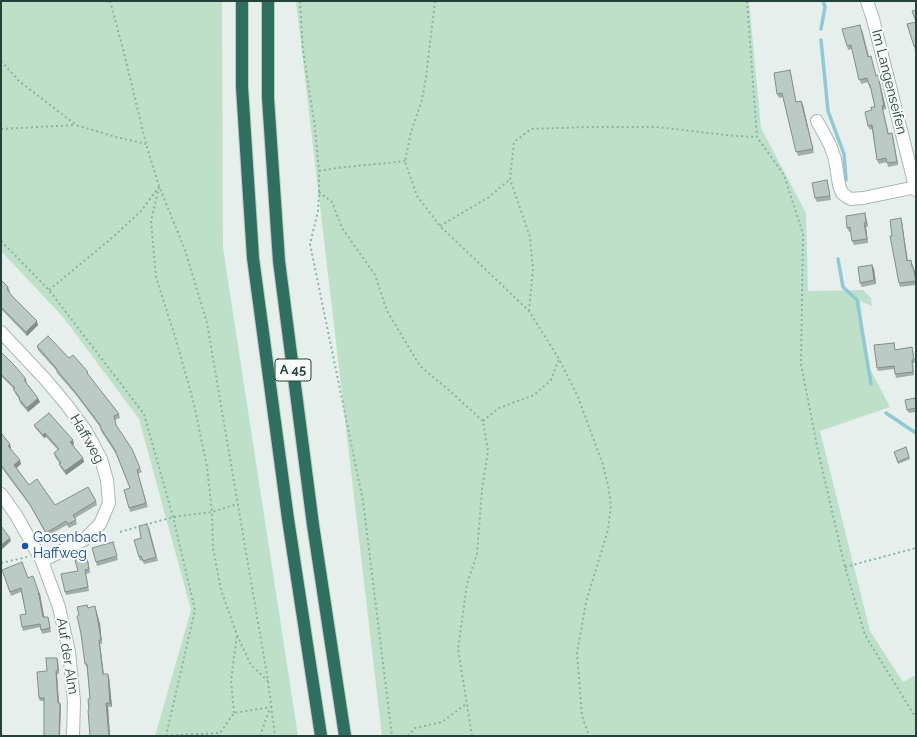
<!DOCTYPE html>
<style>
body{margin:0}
#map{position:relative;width:917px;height:737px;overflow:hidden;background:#e6efeb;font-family:Raleway,sans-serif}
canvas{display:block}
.frame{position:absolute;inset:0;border:2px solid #24423a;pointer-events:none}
</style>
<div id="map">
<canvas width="917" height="737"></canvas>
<div class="frame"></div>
</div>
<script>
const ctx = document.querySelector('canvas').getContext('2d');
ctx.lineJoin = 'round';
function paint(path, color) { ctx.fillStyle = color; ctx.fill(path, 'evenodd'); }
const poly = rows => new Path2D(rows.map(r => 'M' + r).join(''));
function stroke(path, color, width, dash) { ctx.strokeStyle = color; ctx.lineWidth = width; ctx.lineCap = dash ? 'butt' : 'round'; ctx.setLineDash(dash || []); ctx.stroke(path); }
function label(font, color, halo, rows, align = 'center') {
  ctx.font = font + ' Raleway,sans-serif'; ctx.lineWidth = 4; ctx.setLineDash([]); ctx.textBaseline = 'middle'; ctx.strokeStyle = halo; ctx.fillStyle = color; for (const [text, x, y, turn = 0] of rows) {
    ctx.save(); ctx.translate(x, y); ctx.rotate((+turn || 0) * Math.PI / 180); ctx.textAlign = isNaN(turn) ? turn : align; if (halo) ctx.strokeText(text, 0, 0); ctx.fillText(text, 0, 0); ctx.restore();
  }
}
paint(poly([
 [1,1,222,1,223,248,298,736,155,736,191,610,139,419,63,317,1,251],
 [296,1,749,1,761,128,806,213,808,291,863,290,871,298,872,306,860,301,868,365,890,407,820,431,870,631,903,682,916,675,916,736,382,736]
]), '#bfe0c8');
stroke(poly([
 [821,29,825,7,823,1],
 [821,40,828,111,844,154,846,180],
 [838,259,843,287,857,300,871,384],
 [886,413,916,433]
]), '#8ec9d4', 3.5);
const street = poly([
 [867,1,873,19,916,190],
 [817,121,830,145,835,159,839,185,842,193,847,197,851,199,863,198,916,187],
 [1,332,45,379,66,404,86,431,101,459,107,480,109,503,100,524,85,539,42,561],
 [1,494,16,515,42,561,59,607,69,652,74,701,73,736]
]);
const highway = poly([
 [242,1,242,87,253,258,288,519,321,736],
 [268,1,268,98,279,261,313,525,345,736]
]);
stroke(street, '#a8b8b2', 14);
stroke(highway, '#c2cac8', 14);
stroke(poly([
 [110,1,123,49,146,144,159,186,185,250,207,323,268,681,275,736],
 [300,1,303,50,315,128,319,171,319,192,318,211,310,244,363,501,392,736],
 [435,1,426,77,422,100,411,132,405,161,417,196,440,226,529,311,559,359,578,397,603,465,608,485,611,505,608,530,586,602,577,653,582,716,589,736],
 [747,1,757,137,784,175,803,234,801,364,818,451,845,567,865,635,916,718],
 [1,61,19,81,76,125,116,137,146,144],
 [1,129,75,125],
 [319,171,337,168,405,161],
 [159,187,151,221,156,277,177,343,194,404,207,467,212,512,213,548,221,590,237,635,251,665,268,681],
 [319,192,332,202,342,228,375,275,387,311,420,366,450,391,483,421,488,451,482,489,477,554,467,584,458,649,472,736],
 [440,226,489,197,510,179],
 [1,241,49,290,144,414,173,517,195,610,166,736],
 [49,290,113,237,141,211,159,187],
 [529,311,533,269,530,237,510,179,514,142,531,129,587,127,657,127,735,136,757,137],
 [483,421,499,408,534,395,551,380,559,359],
 [145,525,173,517,212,512,237,504],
 [120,532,141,526],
 [1,563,27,557],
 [845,567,916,548],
 [234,713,231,680,237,635],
 [156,736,220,733,234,713,271,707],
 [260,736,270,708],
 [408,736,415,728,442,722,466,704]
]), '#86b3a5', 2, [2, 3]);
stroke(street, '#fff', 12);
stroke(highway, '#2f6f62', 12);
paint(poly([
 [916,10,916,49,915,50,907,24,916,22],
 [862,29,869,56,871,56,876,76,879,79,886,109,883,110,889,134,892,133,893,137,898,165,888,167,887,162,879,164,877,160,872,129,870,130,868,126,872,110,875,107,871,89,870,89,868,82,861,84,852,49,848,50,847,46],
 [791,74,796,102,801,101,803,105,814,153,798,156,783,97,779,98,777,94],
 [827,180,828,184,831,200,817,202,815,198],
 [866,217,868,227,866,227,868,243,854,245,852,241,851,231,849,232,847,228],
 [902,222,908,261,911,260,915,271,916,278,916,285,900,287,899,283,892,236],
 [872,265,874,269,876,284,862,287,860,283],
 [1,280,8,287,10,291,9,292,12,296,38,325,27,336,1,309],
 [37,346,69,358,89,376,119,414,120,418,115,420,117,426,140,468,142,472,138,474,148,507,130,512,129,508,130,488,116,454,101,431,100,427,76,395,57,373,56,370,38,350],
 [895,346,895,350,912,347,913,351,915,363,913,363,914,375,896,378,894,369,878,371,877,368],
 [1,352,26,379,27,383,40,402,28,412,20,403,19,399,15,393,14,389,1,376],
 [915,398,916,401,916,413,916,412,909,413,907,410],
 [34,425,74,444,73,445,84,462,66,475,61,468,59,464,60,464,55,457,54,453,58,450,46,437,44,438,36,429],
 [1,433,11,448,10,448,21,464,17,468,29,485,55,505,96,501,97,505,75,518,77,524,69,528,67,525,47,536,31,507,1,467],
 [906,447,910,459,898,464,894,452],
 [149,527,158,561,144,564,142,560,140,561,139,557,141,538],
 [113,542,118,560,97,566,96,562],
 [87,558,88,561,90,573,86,574,89,591,66,595,65,592],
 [2,570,28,578,40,594,44,617,49,620,51,632,42,634,40,627,23,631,22,627,26,614,21,592,11,596],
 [88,608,96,610,100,624,102,644,100,644,104,674,109,677,112,707,108,707,110,736,90,736,89,710,90,699,87,668,85,664,79,615],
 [57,658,58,661,59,674,57,674,59,703,61,706,44,701,40,701,39,698]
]), '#a1aea9');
paint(poly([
 [878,75,879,79,886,109,884,106],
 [801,101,803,105,814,153],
 [892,133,893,137,898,165,897,162],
 [865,213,866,217,868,227,866,223],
 [901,218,902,222,908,265,907,261],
 [864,223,866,227,868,243,867,239],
 [872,265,874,269,876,284,874,280],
 [37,321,38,325,27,336,26,332],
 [38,398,40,402,28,412,27,408],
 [45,433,46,437,44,438,43,435],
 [73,440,74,444,72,446,70,442],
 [10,444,11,448,9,449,8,446],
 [83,458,84,462,66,475,65,471],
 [20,460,21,464,16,468,14,465],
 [10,538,11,541,1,550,1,545],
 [87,558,88,561,90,573,89,569],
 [38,590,40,594,45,621,43,617],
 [95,606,100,624,102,644,101,640],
 [99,640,100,644,104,678,103,674],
 [57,658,58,661,59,674,58,670],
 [56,671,57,674,59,706,58,703],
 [108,674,109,677,112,707,110,703],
 [60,703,61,706,60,736,59,736],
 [106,703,108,707,110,736,109,736]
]), '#838d89');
const building = poly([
 [916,10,916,22,912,11,916,10],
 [916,22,916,45,914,46,907,24,916,22],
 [860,25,868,57,871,56,876,76,878,75,884,106,882,106,888,134,892,133,897,162,887,163,886,158,877,160,872,125,868,126,865,112,872,110,871,107,875,107,870,85,869,85,867,78,859,80,851,45,847,46,842,29,860,25],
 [790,70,796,102,801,101,813,149,796,152,782,93,777,94,774,73,790,70],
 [827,180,830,196,815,198,812,183,827,180],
 [865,213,866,223,864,223,867,239,852,241,850,227,847,228,846,216,865,213],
 [901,218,907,261,911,260,912,267,913,267,916,281,899,283,890,236,892,236,890,220,901,218],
 [872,265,874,280,860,283,858,267,872,265],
 [1,280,8,287,7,289,12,296,37,321,26,332,1,307,1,280],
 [48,336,69,358,73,355,88,372,87,373,119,414,114,416,116,425,132,449,140,468,137,470,146,503,129,508,124,490,130,488,115,450,100,427,101,426,75,392,56,369,57,369,37,346,48,336],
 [894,343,895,350,912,347,914,360,912,360,913,372,895,374,894,366,877,368,874,345,894,343],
 [1,352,15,366,26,379,24,380,38,398,27,408,19,399,20,398,13,389,15,388,1,374,1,352],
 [915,398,916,404,916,413,915,408,907,410,905,400,915,398],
 [49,413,73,440,70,442,83,458,65,471,59,464,61,463,54,453,59,449,45,433,43,435,34,425,49,413],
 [1,433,10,444,8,446,20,460,14,465,29,485,37,479,55,505,88,487,96,501,73,515,76,520,68,524,66,521,46,533,29,503,1,465,1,433],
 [906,447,909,457,898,462,894,452,906,447],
 [147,524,156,557,143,561,141,556,139,557,134,540,141,538,139,526,147,524],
 [1,526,10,538,1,545,1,526],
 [113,542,117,556,96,562,92,548,113,542],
 [87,558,89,569,85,570,88,587,65,592,61,574,78,571,75,560,87,558],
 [22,562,28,578,33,576,38,590,43,617,48,617,50,628,41,630,40,624,22,627,20,615,26,614,21,588,10,592,2,570,22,562],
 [87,605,88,608,95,606,98,621,101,640,99,640,103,674,108,674,110,703,106,703,109,736,90,736,88,710,89,710,88,699,90,699,87,664,85,664,81,634,77,616,79,615,77,607,87,605],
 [46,658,57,658,58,670,56,671,58,703,60,703,59,736,44,736,44,698,39,698,37,672,47,671,46,658]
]);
paint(building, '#bbcac4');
stroke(building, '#838d89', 1);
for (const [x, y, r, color] of [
 [25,546,4,"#1a4fb4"]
]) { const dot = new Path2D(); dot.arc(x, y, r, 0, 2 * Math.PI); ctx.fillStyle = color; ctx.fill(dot); stroke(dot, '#f7fbf9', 1.5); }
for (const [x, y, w] of [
 [293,370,36]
]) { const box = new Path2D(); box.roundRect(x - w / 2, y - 11, w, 22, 3); ctx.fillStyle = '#f7fbf9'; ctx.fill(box); stroke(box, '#24423a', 1); }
label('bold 13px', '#24423a', null, [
 ["A 45",293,370]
]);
label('14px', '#24423a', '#f7fbf9', [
 ["Im Langenseifen",889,82,76],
 ["Haffweg",87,439,60],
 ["Auf der Alm",67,656,81]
]);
label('14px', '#164399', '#f7fbf9', [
 ["Gosenbach",33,538],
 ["Haffweg",33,554]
], 'left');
</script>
